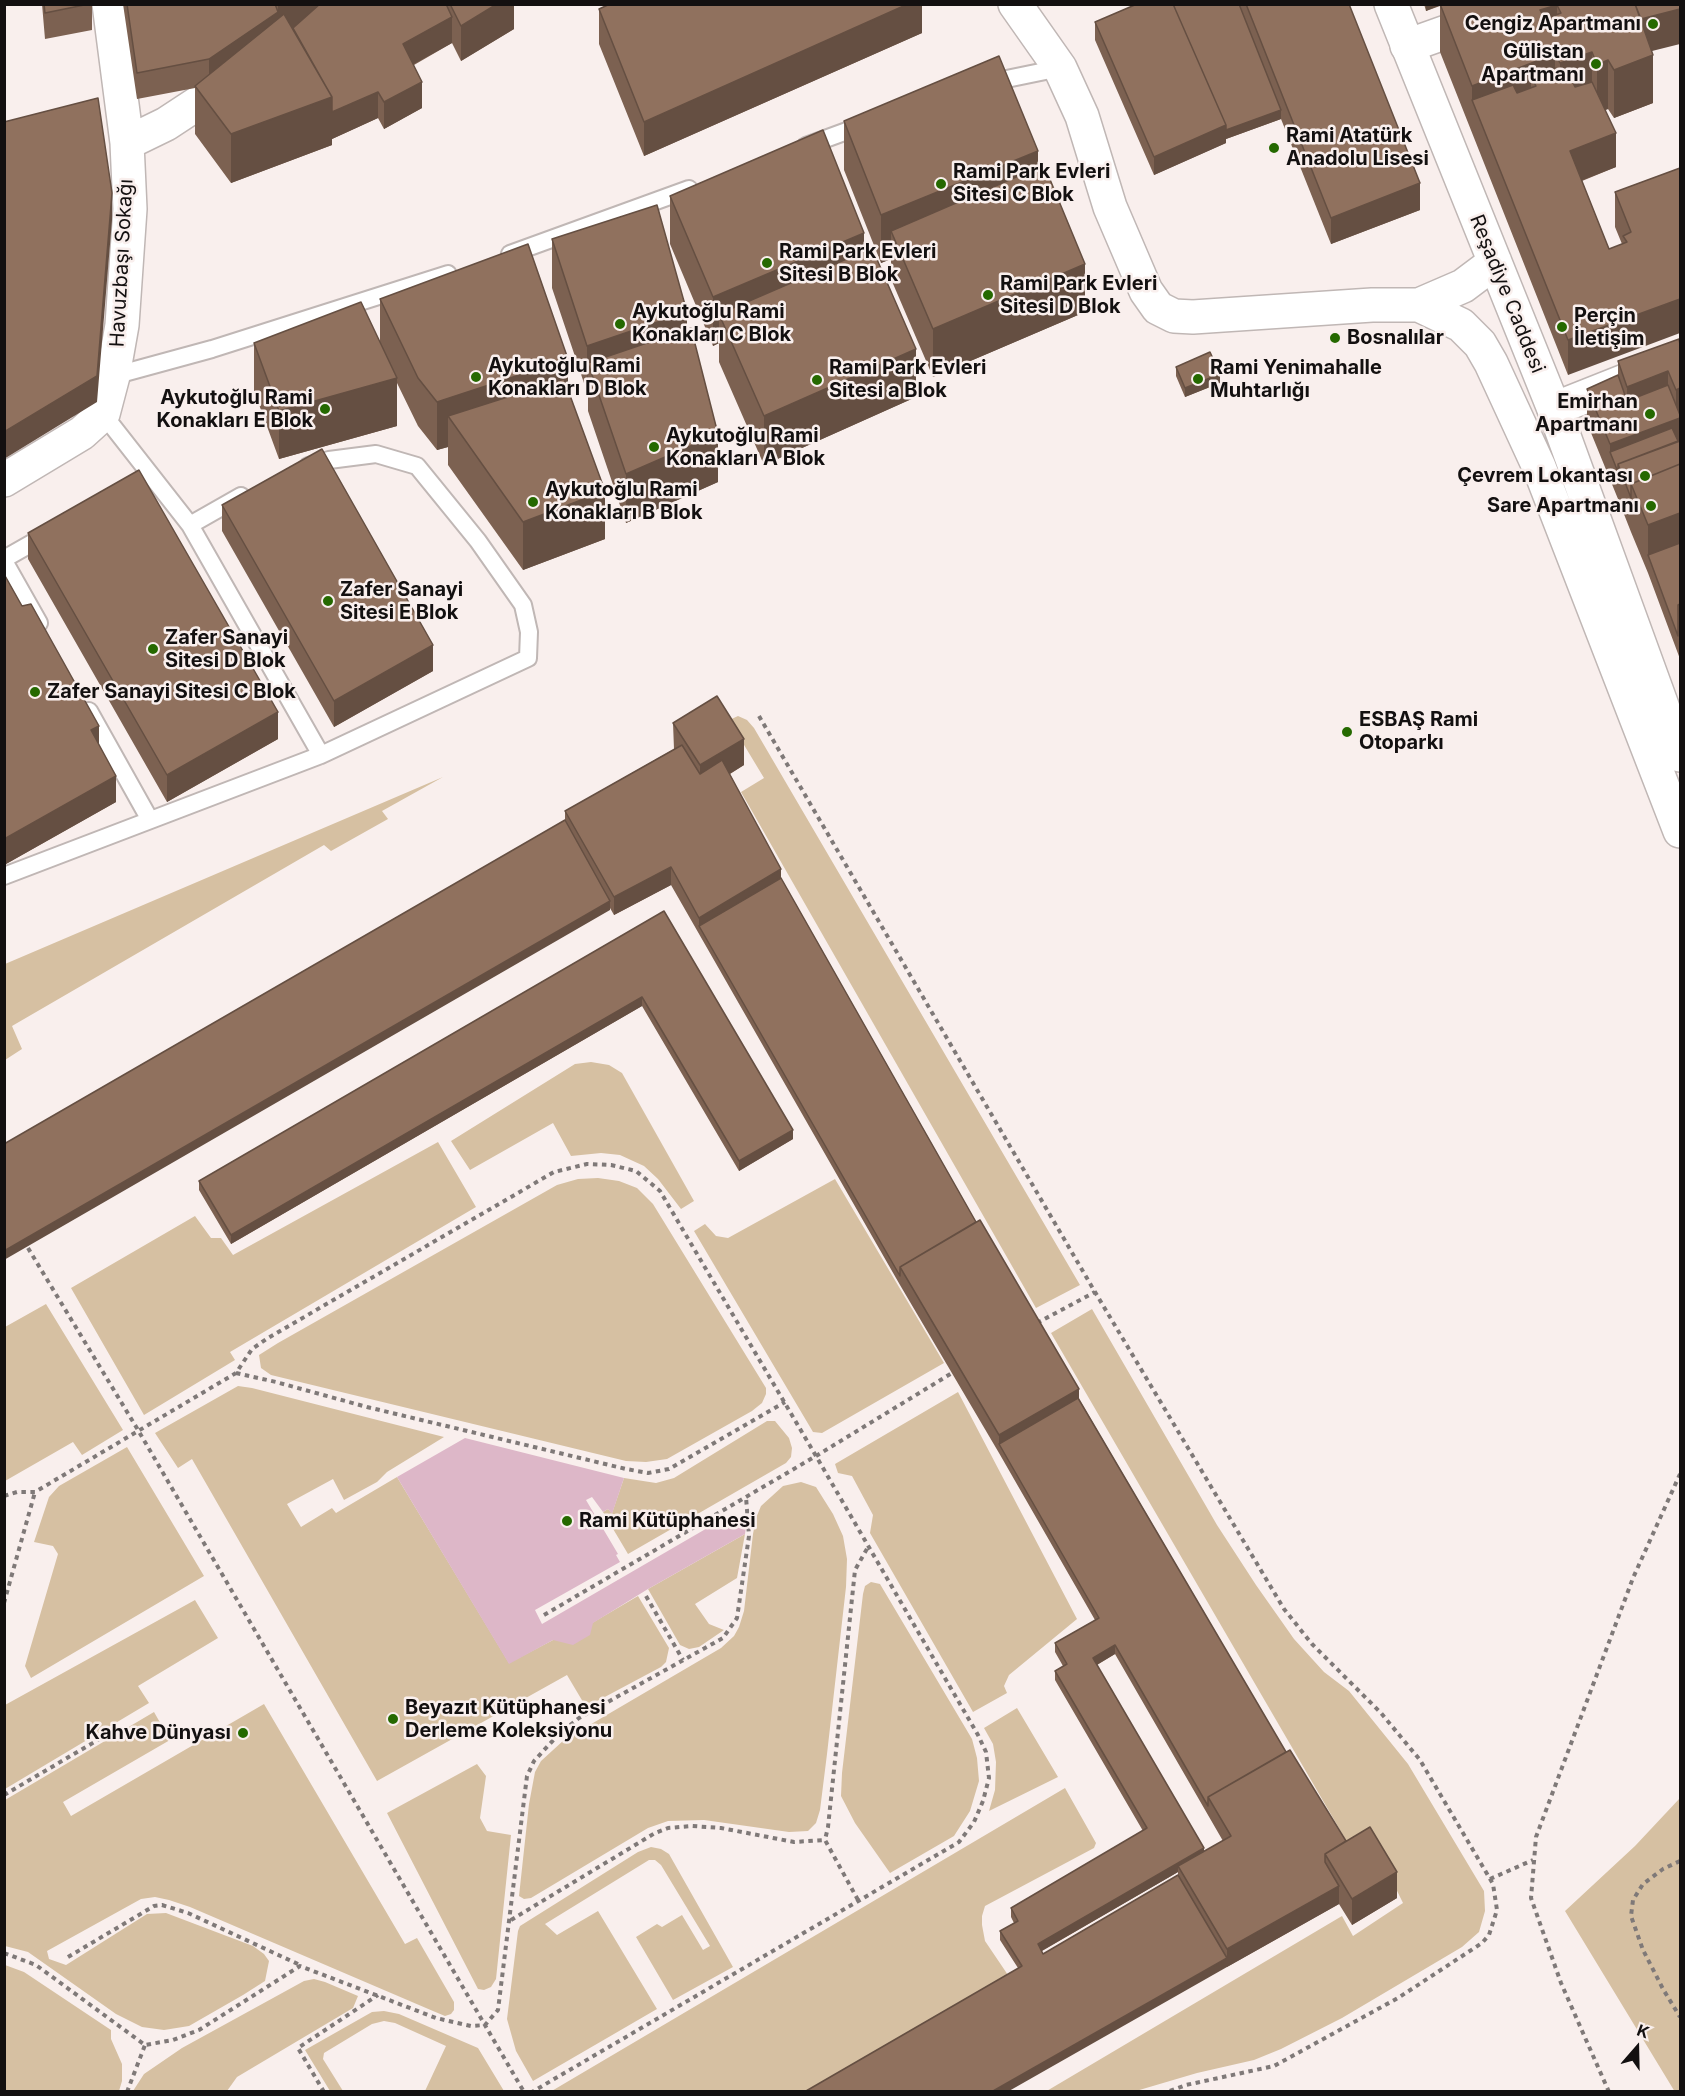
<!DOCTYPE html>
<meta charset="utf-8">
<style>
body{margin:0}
#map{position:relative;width:1685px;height:2096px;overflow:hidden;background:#f9efed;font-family:Inter,sans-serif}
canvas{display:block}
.frame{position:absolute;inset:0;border:6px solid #131010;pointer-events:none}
.north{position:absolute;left:1607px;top:2018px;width:60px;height:60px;-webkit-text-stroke:4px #f9efed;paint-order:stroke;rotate:20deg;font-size:16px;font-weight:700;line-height:24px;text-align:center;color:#131010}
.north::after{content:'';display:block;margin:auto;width:21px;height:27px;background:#131010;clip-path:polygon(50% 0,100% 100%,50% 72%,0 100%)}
</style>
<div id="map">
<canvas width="1685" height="2096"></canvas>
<div class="frame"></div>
<div class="north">K</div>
</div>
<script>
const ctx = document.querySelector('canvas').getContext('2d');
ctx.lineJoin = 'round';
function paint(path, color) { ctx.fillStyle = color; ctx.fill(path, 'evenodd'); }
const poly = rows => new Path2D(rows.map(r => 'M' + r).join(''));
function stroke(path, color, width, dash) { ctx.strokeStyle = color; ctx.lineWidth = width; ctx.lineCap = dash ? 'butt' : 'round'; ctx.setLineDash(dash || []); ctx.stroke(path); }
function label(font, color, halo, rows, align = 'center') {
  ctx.font = font + ' Inter,sans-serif'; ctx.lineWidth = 5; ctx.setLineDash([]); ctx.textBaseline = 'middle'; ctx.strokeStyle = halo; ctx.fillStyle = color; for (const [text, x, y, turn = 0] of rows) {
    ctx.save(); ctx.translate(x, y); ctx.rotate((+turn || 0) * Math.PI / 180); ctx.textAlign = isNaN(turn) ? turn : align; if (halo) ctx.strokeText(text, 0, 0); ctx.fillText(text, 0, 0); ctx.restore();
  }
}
paint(poly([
 [738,716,747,720,754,728,1080,1285,1036,1308,741,792,764,778,735,730,721,724],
 [443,777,382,811,388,819,331,851,324,845,12,1026,22,1049,5,1060,5,964],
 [591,1062,609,1065,622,1073,694,1201,681,1209,658,1179,644,1166,620,1155,601,1153,571,1156,553,1123,470,1170,451,1141,575,1064],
 [438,1142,476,1207,230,1352,235,1360,144,1415,71,1288,195,1216,211,1238,221,1238,233,1255],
 [598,1178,619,1181,637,1188,653,1204,766,1388,766,1394,762,1403,752,1411,667,1459,646,1462,626,1461,271,1375,261,1368,259,1355,278,1343,557,1185,578,1179],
 [835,1179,944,1363,822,1433,813,1432,694,1231,705,1224,716,1236,728,1238],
 [46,1304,123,1430,82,1455,73,1442,5,1481,5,1327],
 [1092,1309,1217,1525,1256,1585,1294,1639,1324,1672,1349,1691,1408,1764,1484,1891,1485,1911,1479,1932,1462,1947,1342,2018,1281,2049,1254,2060,1197,2073,1136,2091,1045,2092,1342,1916,1353,1936,1403,1903,1374,1844,1354,1854,1051,1333],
 [238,1386,252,1388,444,1437,387,1472,377,1482,344,1500,333,1479,287,1504,301,1527,332,1508,336,1513,397,1477,509,1663,553,1640,592,1623,638,1596,669,1648,666,1662,661,1667,586,1707,567,1675,377,1781,192,1459,178,1468,155,1433],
 [958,1392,1077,1619,1009,1675,1004,1686,1007,1693,973,1712,870,1533,873,1515,852,1476,838,1473,835,1464],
 [767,1421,775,1421,789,1438,792,1448,791,1457,786,1463,628,1554,603,1512,608,1509,612,1513,624,1478,656,1483,674,1478],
 [127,1447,204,1576,31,1678,25,1666,58,1554,53,1546,34,1542,49,1497,59,1486],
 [801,1482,816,1487,833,1514,843,1536,847,1559,846,1587,827,1754,820,1810,816,1823,808,1831,789,1832,704,1820,668,1821,648,1828,531,1898,524,1899,519,1896,529,1804,535,1772,541,1761,564,1740,721,1648,734,1636,739,1627,744,1611,753,1534,756,1518,761,1506,783,1486],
 [745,1534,737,1578,695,1604,709,1624,724,1630,699,1647,689,1649,680,1645,648,1589],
 [871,1582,880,1584,972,1739,977,1758,979,1781,970,1811,954,1836,890,1873,855,1823,841,1796,842,1773,863,1594,865,1586],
 [195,1600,218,1638,138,1686,149,1703,5,1789,5,1705],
 [264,1704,405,1944,417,1938,454,2002,454,2010,451,2014,445,2016,433,2011,190,1907,169,1900,155,1897,141,1899,47,1951,49,1959,66,1965,147,1914,166,1913,253,1946,264,1954,269,1961,265,1981,243,1995,189,2026,164,2030,142,2027,116,2014,28,1952,5,1946,5,1800,154,1712,170,1740,63,1802,71,1816],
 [1017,1708,1058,1777,989,1811,995,1790,996,1762,993,1744,984,1728],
 [477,1764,486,1776,480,1818,487,1831,511,1835,496,1979,491,1987,484,1990,478,1989,387,1813],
 [1065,1788,1096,1843,1094,1848,985,1906,982,1916,982,1925,985,1941,1010,1978,813,2091,550,2092],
 [1680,1798,1680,2091,1675,2092,1565,1911,1635,1846],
 [651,1847,661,1849,669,1854,733,1967,673,2000,636,1937,657,1924,662,1927,682,1915,703,1950,710,1946,661,1865,655,1860,649,1860,545,1924,557,1935,598,1911,657,2009,533,2081,516,2051,507,2019,518,1931,520,1926,638,1852],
 [5,1965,24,1972,111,2030,111,2039,122,2064,122,2081,119,2091,5,2091],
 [314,1979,325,1982,358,1996,353,2008,237,2077,227,2091,133,2091,144,2074,182,2048,304,1981],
 [384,2011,399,2014,478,2048,504,2091,425,2091,446,2046,395,2023,384,2021,372,2024,324,2053,323,2059,343,2091,330,2091,305,2050,372,2012]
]), '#d6c0a2');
paint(poly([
 [465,1438,624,1478,612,1514,608,1509,603,1512,592,1497,586,1500,618,1554,616,1555,620,1562,535,1610,542,1624,728,1516,738,1517,742,1522,746,1526,745,1534,648,1589,593,1623,590,1635,573,1645,553,1640,509,1664,397,1477]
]), '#ddb7c8');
const service = poly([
 [987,83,1060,68],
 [806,146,866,124],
 [510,254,689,189],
 [113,376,212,349,448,274],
 [103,414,190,525,321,755],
 [190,525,241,496],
 [4,559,48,534],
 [4,561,39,623],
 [89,711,150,820],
 [4,876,321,755,528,658,529,632,523,605,478,541,417,466,376,454,329,460,308,466]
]);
const minor = poly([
 [1407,46,1525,4],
 [127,143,166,124,233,80],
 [1554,409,1680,359],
 [4,480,82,433,103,414,113,376,122,325,130,209,127,143,109,4]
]);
const secondary = poly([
 [1015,4,1060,68,1082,116,1110,207,1146,291,1158,308,1174,316,1193,317,1372,305,1419,305,1463,286,1495,262],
 [1391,4,1554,409,1680,755],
 [1419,305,1461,325,1480,344,1491,363,1539,467,1680,831]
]);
stroke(service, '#c0b7b5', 20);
stroke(minor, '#c0b7b5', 36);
stroke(secondary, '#c0b7b5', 36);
stroke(poly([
 [759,716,1095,1292,1284,1609,1312,1644,1381,1713,1420,1760,1493,1884,1497,1910,1489,1935,1482,1943,1398,1998,1274,2066,1186,2085,1167,2092],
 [28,1248,138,1430,524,2092],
 [1037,1323,1095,1292],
 [236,1373,276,1382,367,1407,626,1469,648,1473,669,1469,785,1402],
 [4,1496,17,1492,35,1492,236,1373,252,1349,268,1338,554,1172,587,1164,611,1165,636,1171,660,1191,816,1456,978,1735,986,1752,989,1778,983,1801,974,1822,959,1842,532,2092],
 [646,1596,683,1660],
 [4,1603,35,1492],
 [544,1615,816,1456,952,1373],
 [4,1795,108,1734],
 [1680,1861,1663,1869,1643,1884,1633,1900,1631,1916,1643,1950,1663,1989,1680,2017],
 [1490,1879,1533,1860],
 [858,1900,825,1840,828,1827,855,1570,868,1547],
 [511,1920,655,1833,668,1828,692,1826,721,1828,794,1842,825,1840],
 [4,1953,36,1965,145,2045,173,2040,199,2030,300,1966,436,2018,471,2026,485,2025,498,2010,524,1800,527,1776,534,1761,558,1735,579,1718,723,1638,737,1618,749,1536,746,1497],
 [68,1957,154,1906,162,1905,188,1913,300,1965],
 [127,2092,145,2045],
 [324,2092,298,2048,378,1995],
 [1609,2092,1561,1983,1531,1898,1536,1837,1633,1578,1680,1474]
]), '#7f7978', 4, [4.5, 4.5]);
stroke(service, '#fff', 16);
stroke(minor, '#fff', 33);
stroke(secondary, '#fff', 33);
paint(poly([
 [42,4,92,4,92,30,45,39],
 [123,4,514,4,514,29,461,61,452,43,414,65,422,108,384,129,378,118,332,139,332,145,231,183,195,134,195,88,137,99],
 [922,4,922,33,644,156,599,44,599,9],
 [1137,4,1349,4,1420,210,1331,244,1281,119,1226,139,1226,143,1154,175,1095,40,1095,22],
 [1424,4,1680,4,1652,51,1653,103,1614,118,1608,109,1605,110,1616,167,1582,181,1609,249,1622,244,1615,227,1615,192,1680,168,1568,375,1440,52,1440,6,1426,11],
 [844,121,1038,167,1085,312,933,377,891,279,891,259,881,263,844,170],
 [670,196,864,252,916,397,764,465,719,362,719,343,713,346,670,244],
 [552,239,687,330,718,482,626,523,588,411,588,395,552,288],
 [380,299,568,389,605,539,523,570,448,465,448,447,437,450,418,426,397,383,397,426,279,459,254,391,254,343,380,341],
 [1680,344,1680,659,1648,573,1631,532,1618,499,1587,423,1587,389,1618,375,1618,361],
 [1176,367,1220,383,1185,397,1176,376],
 [222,505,433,671,334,727,222,531],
 [28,533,278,739,167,802,28,559],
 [4,574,99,745,116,802,6,864,4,862],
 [673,723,744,765,730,774,781,878,976,1222,1079,1399,1286,1752,1346,1841,1397,1898,1352,1925,1339,1904,1227,1967,1018,1968,1000,1940,1000,1931,1014,1923,1011,1917,1011,1908,1143,1831,1055,1680,1055,1671,1063,1666,1055,1652,1055,1643,1095,1620,999,1453,900,1285,671,885,614,915,610,908,610,910,565,820,565,811,674,749],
 [1115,1654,1223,1841,1204,1852,1097,1665],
 [1178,1872,1178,1875,1043,1954,1042,1951],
 [664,911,793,1139,739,1171,642,1006,231,1244,199,1190,199,1181]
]), '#7c6151');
paint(poly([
 [278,4,326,4,278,38],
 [497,4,514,4,514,29,461,61,461,26],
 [908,4,922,4,922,33,644,156,644,122],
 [1426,4,1443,4,1426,11],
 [1557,5,1557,53,1555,54,1555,102,1536,86,1531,77,1531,111,1472,100,1472,86,1540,10],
 [1680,9,1680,44,1636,55,1636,20],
 [278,12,278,38,209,85,209,59],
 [452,17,452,43,403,70,403,44],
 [1592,52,1592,101,1560,112,1560,63],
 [1653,55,1653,103,1614,118,1614,70],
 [1608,60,1608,109,1597,113,1597,65],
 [422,82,422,108,384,129,384,102],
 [378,92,378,118,332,139,332,145,231,183,231,134,332,97],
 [1281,110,1281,119,1226,139,1226,143,1154,175,1154,157,1226,125],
 [1616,133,1616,167,1570,185,1570,151],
 [1038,151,1038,199,891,231,891,259,881,263,881,215],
 [1420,183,1420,210,1331,244,1331,218],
 [112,193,112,220,97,402,4,459,4,432],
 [864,233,864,282,719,314,719,343,713,346,713,297],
 [1085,264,1085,312,933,377,933,329],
 [1680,299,1680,333,1568,375,1568,340],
 [687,312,687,361,588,363,587,395,587,346],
 [916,349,916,397,764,465,764,416],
 [568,359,568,407,448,416,448,447,437,450,437,402],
 [1668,371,1668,419,1627,435,1627,387],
 [1220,374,1220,383,1185,397,1185,388],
 [397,378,397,426,279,459,279,411],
 [1680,388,1680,475,1631,484,1618,464,1618,499,1618,472,1610,452,1610,444,1676,419,1676,390],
 [718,434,718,482,626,523,626,474],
 [605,491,605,539,523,570,523,522],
 [1680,513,1680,561,1648,555,1648,573,1648,525],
 [433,645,433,671,334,727,334,701],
 [278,712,278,739,167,802,167,775],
 [99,726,99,752,91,730],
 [744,739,744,765,700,792,700,765],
 [116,776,116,802,6,864,6,838],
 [671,867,671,885,614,915,614,897],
 [781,869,781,887,699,926,699,918],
 [610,901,610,910,4,1260,4,1251],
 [642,997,642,1006,231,1244,231,1235],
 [793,1130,793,1139,739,1171,739,1161],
 [1079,1389,1079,1407,999,1444,999,1453,999,1435],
 [1115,1645,1115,1654,1093,1667,1093,1658],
 [1204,1848,1204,1857,1178,1866,1178,1872,1038,1953,1038,1944],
 [1397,1872,1397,1898,1352,1925,1352,1899],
 [1339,1886,1339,1904,1227,1967,1009,2091,993,2091,1227,1958,1227,1949]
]), '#654f42');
const building = poly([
 [44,4,89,4,45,13,44,4],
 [127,4,275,4,278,12,209,59,137,73,127,4],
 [320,4,446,4,452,17,403,44,422,82,384,102,378,92,332,112,332,97,293,28,320,4],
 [450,4,497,4,461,26,450,4],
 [610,4,908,4,644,122,599,9,610,4],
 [1137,4,1173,4,1226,125,1154,157,1095,22,1137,4],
 [1173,4,1239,4,1281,110,1226,130,1226,125,1173,4],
 [1246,4,1349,4,1420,183,1331,218,1246,4],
 [1440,4,1635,4,1653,55,1614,70,1608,60,1597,65,1592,52,1560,63,1555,54,1472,86,1440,4],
 [1557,5,1561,13,1545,19,1540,10,1557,5],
 [1635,4,1680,4,1680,9,1641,19,1635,4],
 [284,14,332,97,231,134,195,86,284,14],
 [999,56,1038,151,881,215,844,121,999,56],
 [1555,68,1560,77,1569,75,1575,87,1592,82,1616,133,1570,151,1609,249,1627,242,1623,236,1631,232,1615,192,1680,168,1680,299,1568,340,1472,100,1513,85,1517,93,1536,86,1531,77,1555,68],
 [98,98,112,193,97,376,4,432,4,122,98,98],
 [823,130,864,233,713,297,670,196,823,130],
 [1044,165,1085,264,933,329,891,231,1044,165],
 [657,205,687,312,587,346,552,239,657,205],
 [528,244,568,359,437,402,418,378,380,299,528,244],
 [872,248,916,349,764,416,719,314,872,248],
 [361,302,397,378,279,411,254,343,361,302],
 [691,328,718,434,626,474,588,363,691,328],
 [1679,339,1680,344,1680,388,1676,390,1668,371,1627,387,1618,361,1679,339],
 [1210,352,1220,374,1185,388,1176,367,1210,352],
 [1618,375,1627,401,1668,385,1680,415,1680,418,1610,444,1587,389,1618,375],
 [564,379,605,491,523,522,448,416,564,379],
 [1672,428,1678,441,1618,464,1618,472,1610,452,1672,428],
 [1680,441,1680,464,1631,484,1631,498,1618,464,1680,441],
 [322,449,433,645,334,701,222,505,322,449],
 [1680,464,1680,513,1648,525,1631,484,1680,464],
 [139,470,278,712,167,775,28,533,139,470],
 [1680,543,1680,604,1678,605,1678,636,1648,555,1680,543],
 [4,574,22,606,31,604,99,726,91,730,116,776,6,838,4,836,4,574],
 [717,696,744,739,700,765,673,723,717,696],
 [682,745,700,774,722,760,781,869,699,918,671,867,614,897,565,811,682,745],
 [565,820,610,901,4,1251,4,1144,565,820],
 [781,878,976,1222,900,1267,900,1276,699,926,781,878],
 [664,911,793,1130,739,1161,642,997,231,1235,199,1181,664,911],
 [980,1220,1079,1389,999,1435,900,1267,980,1220],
 [1078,1398,1286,1752,1208,1797,1208,1806,1115,1645,1093,1658,1204,1848,1038,1944,1043,1954,1178,1875,1227,1958,993,2091,806,2091,1022,1966,1000,1931,1018,1921,1011,1908,1147,1828,1055,1671,1067,1664,1055,1643,1099,1618,999,1444,1078,1398],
 [1290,1750,1346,1841,1325,1854,1325,1862,1339,1886,1227,1949,1178,1866,1231,1836,1208,1797,1290,1750],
 [1370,1827,1397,1872,1352,1899,1325,1854,1370,1827]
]);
paint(building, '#90715e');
stroke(building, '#654f42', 1.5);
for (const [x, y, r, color] of [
 [1653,24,6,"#256900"],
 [1596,64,6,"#256900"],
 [1274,148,6,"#256900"],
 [941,184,6,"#256900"],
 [767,263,6,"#256900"],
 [988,295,6,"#256900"],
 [620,324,6,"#256900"],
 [1562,327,6,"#256900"],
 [1335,338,6,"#256900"],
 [476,377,6,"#256900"],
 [1198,379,6,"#256900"],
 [817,380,6,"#256900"],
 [325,409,6,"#256900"],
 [1650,414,6,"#256900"],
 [654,447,6,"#256900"],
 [1645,476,6,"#256900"],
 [533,502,6,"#256900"],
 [1651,506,6,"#256900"],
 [328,601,6,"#256900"],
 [153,649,6,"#256900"],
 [35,692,6,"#256900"],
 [1347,732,6,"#256900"],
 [567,1521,6,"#256900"],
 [393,1719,6,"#256900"],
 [243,1733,6,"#256900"]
]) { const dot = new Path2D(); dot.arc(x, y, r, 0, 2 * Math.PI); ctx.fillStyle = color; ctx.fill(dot); stroke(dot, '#f9efed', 2); }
label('bold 20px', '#131010', '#f9efed', [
 ["Cengiz Apartmanı",1641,24,"right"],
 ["Gülistan",1584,52,"right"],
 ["Apartmanı",1584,75,"right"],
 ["Rami Atatürk",1286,136],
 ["Anadolu Lisesi",1286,159],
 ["Rami Park Evleri",953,172],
 ["Sitesi C Blok",953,195],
 ["Rami Park Evleri",779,252],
 ["Sitesi B Blok",779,275],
 ["Rami Park Evleri",1000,284],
 ["Sitesi D Blok",1000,307],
 ["Aykutoğlu Rami",632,312],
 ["Konakları C Blok",632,335],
 ["Perçin",1574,316],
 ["İletişim",1574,339],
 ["Bosnalılar",1347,338],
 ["Aykutoğlu Rami",488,366],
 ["Konakları D Blok",488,389],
 ["Rami Park Evleri",829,368],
 ["Sitesi a Blok",829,391],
 ["Rami Yenimahalle",1210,368],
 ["Muhtarlığı",1210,391],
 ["Aykutoğlu Rami",313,398,"right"],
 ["Konakları E Blok",313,421,"right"],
 ["Emirhan",1638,402,"right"],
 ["Apartmanı",1638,425,"right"],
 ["Aykutoğlu Rami",666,436],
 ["Konakları A Blok",666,459],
 ["Çevrem Lokantası",1633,476,"right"],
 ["Aykutoğlu Rami",545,490],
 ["Konakları B Blok",545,513],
 ["Sare Apartmanı",1639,506,"right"],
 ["Zafer Sanayi",340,590],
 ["Sitesi E Blok",340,613],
 ["Zafer Sanayi",165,638],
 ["Sitesi D Blok",165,661],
 ["Zafer Sanayi Sitesi C Blok",47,692],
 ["ESBAŞ Rami",1359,720],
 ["Otoparkı",1359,743],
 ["Rami Kütüphanesi",579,1521],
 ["Beyazıt Kütüphanesi",405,1708],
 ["Derleme Koleksiyonu",405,1731],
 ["Kahve Dünyası",231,1733,"right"]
], 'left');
label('20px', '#131010', '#f9efed', [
 ["Havuzbaşı Sokağı",122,263,-87],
 ["Reşadiye Caddesi",1507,294,68]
]);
</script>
